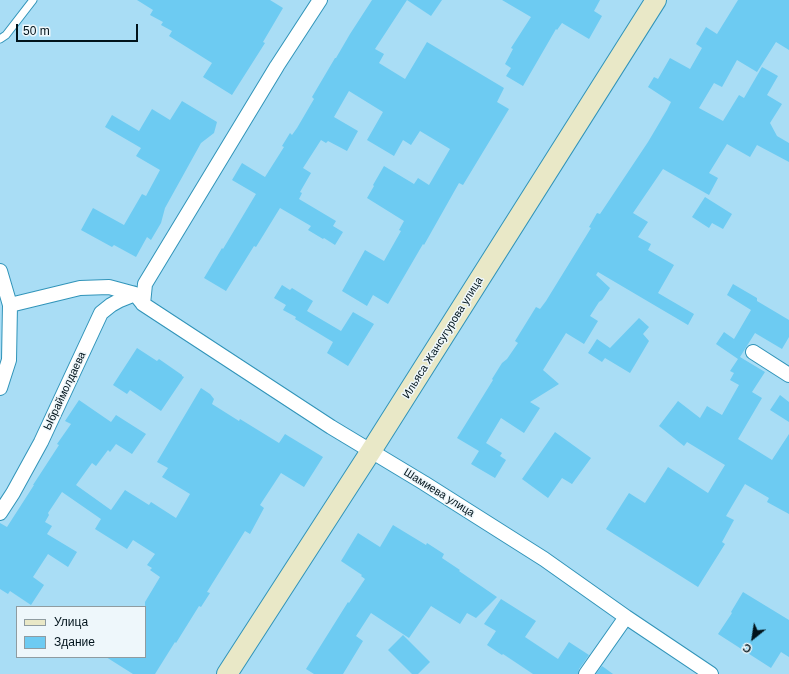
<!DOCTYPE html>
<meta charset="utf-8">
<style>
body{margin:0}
#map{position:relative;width:789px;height:674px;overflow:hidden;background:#a9ddf5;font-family:Arial,sans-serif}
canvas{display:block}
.legend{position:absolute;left:16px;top:606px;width:130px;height:52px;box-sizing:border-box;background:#eef7fb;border:1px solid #8f9ca1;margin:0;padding:5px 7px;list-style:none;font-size:12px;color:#01131b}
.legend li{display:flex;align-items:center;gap:8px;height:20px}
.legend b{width:20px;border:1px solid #8f9ca1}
.north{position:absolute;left:733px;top:618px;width:40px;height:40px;-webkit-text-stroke:3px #eef7fb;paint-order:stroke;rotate:210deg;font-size:11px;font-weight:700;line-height:16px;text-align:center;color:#01131b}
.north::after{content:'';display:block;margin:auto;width:14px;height:18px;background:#01131b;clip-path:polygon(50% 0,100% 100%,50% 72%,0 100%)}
.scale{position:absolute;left:16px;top:24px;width:122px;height:18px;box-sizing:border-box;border:2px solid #01131b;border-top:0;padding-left:5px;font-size:12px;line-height:14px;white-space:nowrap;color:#01131b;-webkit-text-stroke:3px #eef7fb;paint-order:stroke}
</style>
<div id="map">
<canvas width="789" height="674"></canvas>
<ul class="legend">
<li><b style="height:5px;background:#e9e8c7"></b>Улица</li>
<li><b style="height:11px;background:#6dcbf2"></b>Здание</li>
</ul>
<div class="north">С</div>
<div class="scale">50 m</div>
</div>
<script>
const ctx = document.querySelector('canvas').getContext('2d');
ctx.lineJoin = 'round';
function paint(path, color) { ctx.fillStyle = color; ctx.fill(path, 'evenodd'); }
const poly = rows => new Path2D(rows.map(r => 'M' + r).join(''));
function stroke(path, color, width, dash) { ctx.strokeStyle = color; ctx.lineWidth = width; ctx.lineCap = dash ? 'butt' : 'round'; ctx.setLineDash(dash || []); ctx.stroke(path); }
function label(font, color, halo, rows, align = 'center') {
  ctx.font = font + ' Arial,sans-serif'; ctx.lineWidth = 3; ctx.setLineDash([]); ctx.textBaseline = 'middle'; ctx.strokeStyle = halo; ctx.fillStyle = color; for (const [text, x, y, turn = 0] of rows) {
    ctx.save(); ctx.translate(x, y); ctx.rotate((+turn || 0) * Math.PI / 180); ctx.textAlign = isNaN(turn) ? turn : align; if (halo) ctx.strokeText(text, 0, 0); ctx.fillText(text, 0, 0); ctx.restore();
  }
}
paint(poly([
 [137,0,270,0,283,8,263,42,265,43,232,95,203,77,212,63,169,36,172,31,161,25,163,22,150,15,153,10],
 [372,0,442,0,431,16,407,0,375,49,384,54,379,63,405,79,427,42,504,88,497,102,509,109,463,185,459,183,424,245,423,244,388,304,373,295,367,306,342,291,365,250,384,261,401,231,399,230,404,221,367,198,374,186,373,185,384,166,414,184,418,178,429,185,450,149,420,131,411,145,403,140,394,156,367,140,383,112,349,91,334,117,358,131,347,151,328,141,326,143,321,140,303,168,311,173,300,192,302,193,299,199,336,221,333,226,343,232,335,245,324,238,323,239,308,230,311,226,280,208,256,247,254,246,226,291,204,278,222,248,223,249,256,194,232,180,242,163,265,177,284,147,282,146,290,133,292,135,297,128,314,99,312,97,335,58,336,58,350,34],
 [502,0,600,0,594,11,602,16,589,39,562,23,557,30,556,29,523,86,506,76,511,68,505,64,513,49,511,48,531,17],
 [738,0,789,0,789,50,776,42,757,72,737,60,722,87,714,83,699,108,723,121,739,95,744,98,762,67,778,76,767,95,782,104,770,123,777,136,789,143,789,162,757,145,750,157,727,144,709,173,718,178,709,195,663,169,633,213,648,222,638,237,651,244,648,250,674,265,658,293,694,314,688,325,598,272,596,275,610,288,602,300,599,302,590,316,598,321,584,344,566,333,543,370,559,384,530,402,540,408,524,433,501,418,486,443,502,453,500,456,506,460,495,478,471,464,479,451,457,438,493,380,492,379,502,363,507,359,518,343,515,341,536,307,540,309,546,301,591,228,589,227,597,213,600,214,648,142,667,110,671,102,648,87,654,77,658,79,670,58,690,69,702,48,696,44,706,27,717,34],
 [182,101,217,122,214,133,201,143,165,208,161,223,151,240,147,237,136,257,114,245,112,247,81,230,93,208,124,225,142,194,146,196,160,170,136,156,141,148,105,127,112,115,139,131,152,109,170,120],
 [705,197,732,214,723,229,712,223,709,228,692,217],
 [733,284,757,298,757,301,789,320,789,337,782,349,755,333,740,357,765,372,752,392,762,398,738,439,772,460,789,434,789,514,767,502,769,498,745,484,726,516,734,520,722,542,725,544,698,587,606,529,629,493,645,503,668,467,708,493,725,465,687,442,684,446,659,426,678,401,700,418,707,406,722,415,739,385,730,380,734,373,730,371,738,359,716,344,724,332,734,339,751,310,727,295],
 [282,285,290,290,292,288,313,301,307,311,341,331,353,312,374,324,348,366,327,353,333,342,300,322,295,319,296,317,283,310,286,305,274,298],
 [639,318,649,327,643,334,649,341,630,373,605,358,602,362,588,353,597,339,610,348],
 [137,348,157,361,159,359,182,375,182,376,184,377,161,411,130,390,127,394,113,385],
 [201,388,210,394,214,399,212,404,239,421,240,419,279,443,285,434,323,457,304,487,281,473,260,505,264,508,250,534,245,531,207,592,210,593,201,607,199,606,176,643,175,642,155,674,133,674,106,657,145,657,145,602,160,577,150,570,152,568,147,565,155,554,133,540,127,549,95,529,101,519,62,492,48,513,49,515,45,522,52,526,47,534,77,552,68,567,48,554,33,577,44,585,31,605,10,591,8,594,0,589,0,523,7,527,34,485,33,485,59,445,57,444,71,424,65,421,79,400,111,422,116,415,146,434,132,454,116,444,110,452,108,450,96,466,92,463,76,485,111,510,125,490,149,505,151,502,176,518,190,494,162,477,168,468,157,462],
 [780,395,789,402,789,422,770,410],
 [555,432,591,458,572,484,562,478,548,498,522,479],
 [393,525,426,545,427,543,444,554,442,558,460,570,459,571,497,597,476,618,467,613,460,624,431,606,409,638,371,613,356,636,363,641,343,674,314,674,306,669,348,602,349,603,365,579,361,576,362,575,341,561,358,533,380,547],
 [743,592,789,620,789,657,781,652,771,668,718,634,732,613,731,612],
 [501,599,536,621,525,637,558,659,569,642,589,655,579,669,578,674,533,674,503,654,502,655,487,645,496,631,484,624],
 [403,635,430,662,418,674,412,674,388,650],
 [602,666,613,674,596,674]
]), '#6dcbf2');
const lane = poly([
 [0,39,6,35,33,0]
]);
const street = poly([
 [320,0,277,66,145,284,143,304,331,427,424,483,544,559,626,617,711,674],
 [0,271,10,305,80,288,109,287,135,294],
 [753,352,789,375],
 [0,388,9,360,10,305],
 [0,513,13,493,41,442,101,313,111,305,120,300,135,294,143,304],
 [586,674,626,617]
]);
const secondary = poly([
 [227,674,371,451,656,0]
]);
stroke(lane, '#3194b9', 9);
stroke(street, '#3194b9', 16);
stroke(secondary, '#3194b9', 22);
stroke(lane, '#fff', 7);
stroke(street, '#fff', 14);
stroke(secondary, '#e9e8c7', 20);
label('11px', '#01131b', '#eef7fb', [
 ["Ильяса Жансугурова улица",443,338,-58],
 ["Ыбраймолдаева",65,391,-65],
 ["Шамиева улица",439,493,32]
]);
</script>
